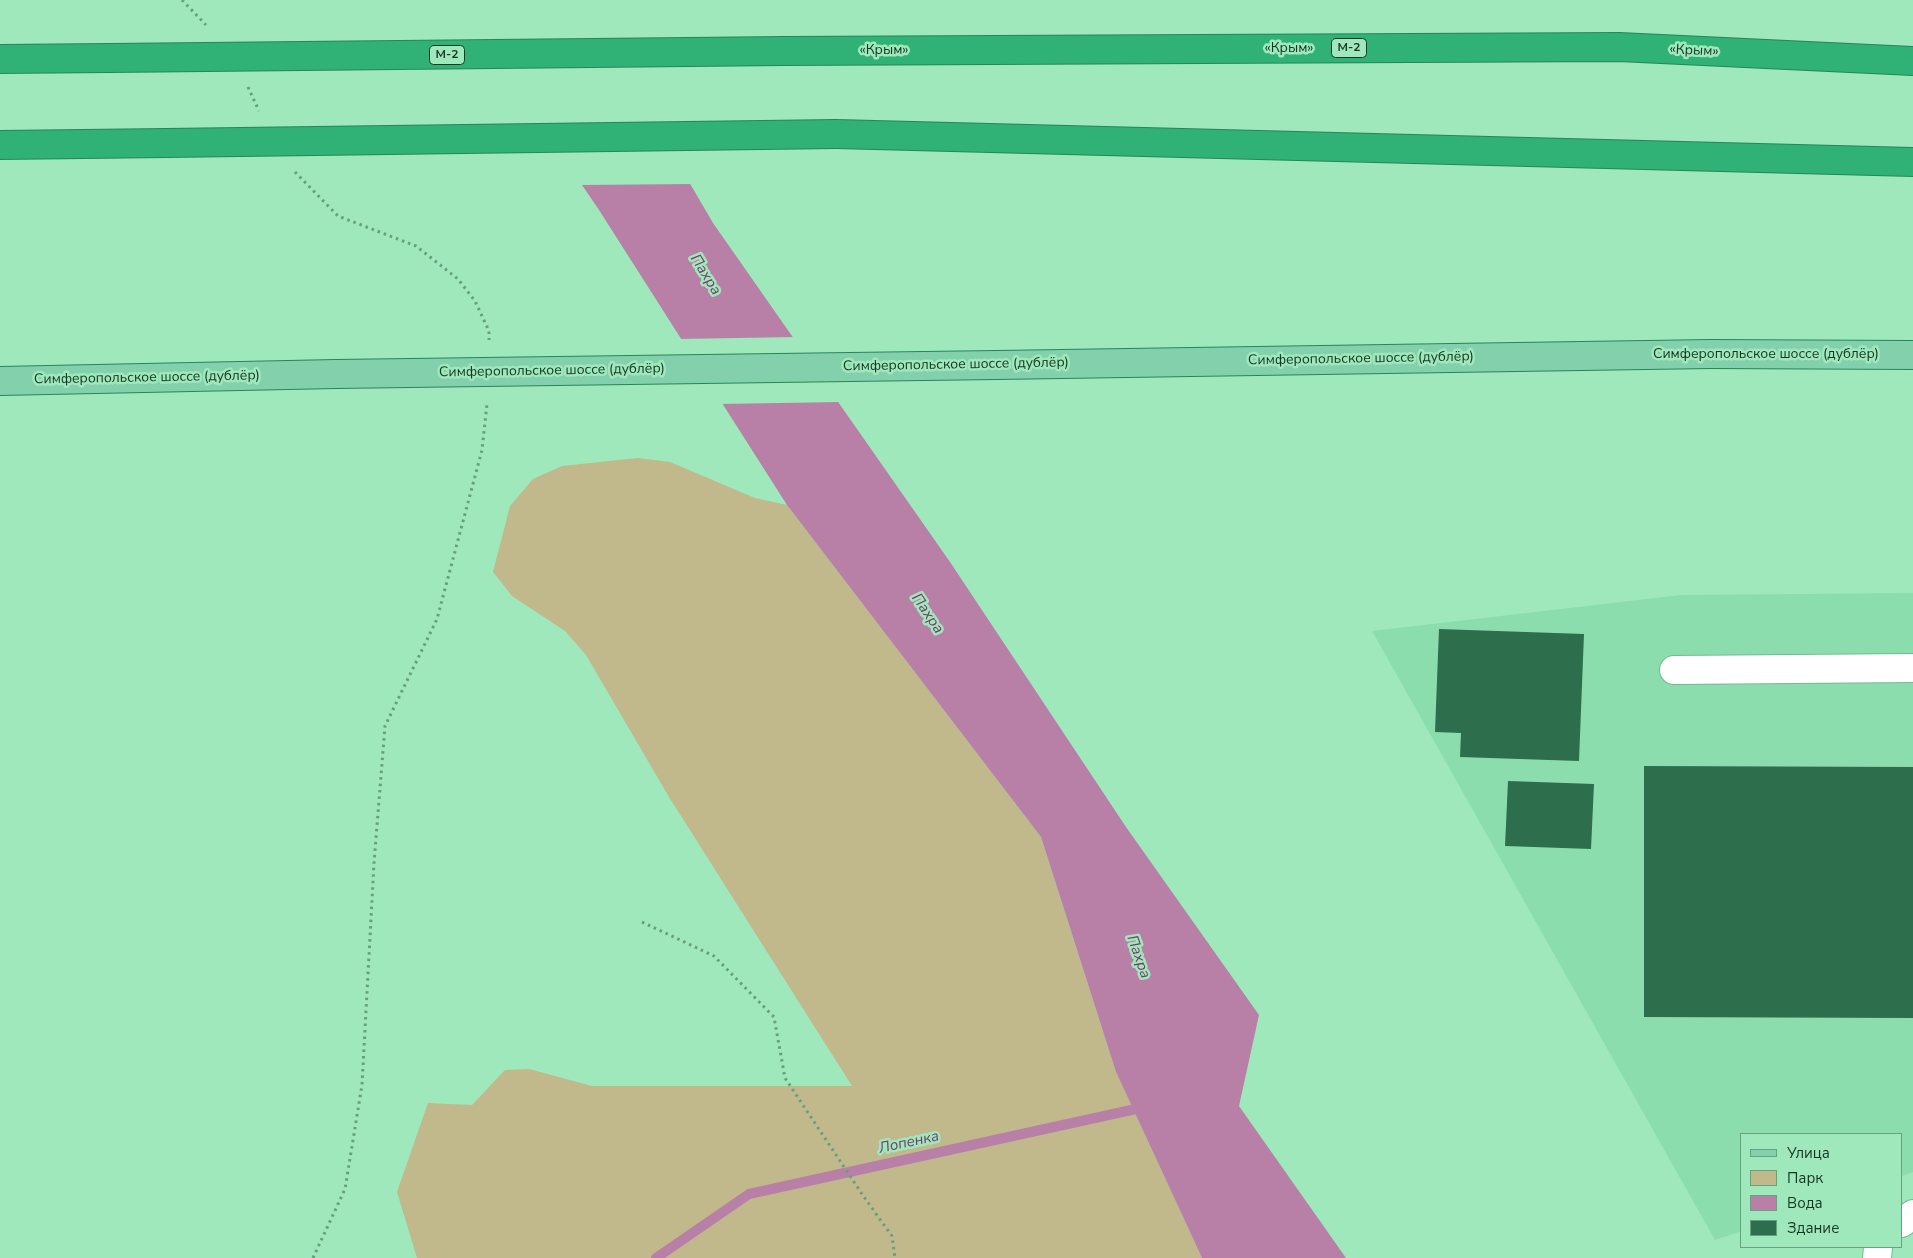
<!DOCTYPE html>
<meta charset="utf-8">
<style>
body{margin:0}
#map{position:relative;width:1913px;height:1258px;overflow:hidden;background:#9ee8bc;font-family:"Nunito Sans",sans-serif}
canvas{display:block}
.legend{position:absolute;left:1740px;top:1133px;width:162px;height:115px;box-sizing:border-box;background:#9ee8bc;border:1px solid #68a180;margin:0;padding:6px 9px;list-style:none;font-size:15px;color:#173625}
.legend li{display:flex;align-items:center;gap:10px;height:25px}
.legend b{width:25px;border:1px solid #68a180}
</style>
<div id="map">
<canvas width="1913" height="1258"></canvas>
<ul class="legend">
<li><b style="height:6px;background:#83d0ac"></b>Улица</li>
<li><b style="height:14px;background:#c1b88c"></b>Парк</li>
<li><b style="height:14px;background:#b880a7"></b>Вода</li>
<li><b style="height:14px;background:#2d6e4c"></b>Здание</li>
</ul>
</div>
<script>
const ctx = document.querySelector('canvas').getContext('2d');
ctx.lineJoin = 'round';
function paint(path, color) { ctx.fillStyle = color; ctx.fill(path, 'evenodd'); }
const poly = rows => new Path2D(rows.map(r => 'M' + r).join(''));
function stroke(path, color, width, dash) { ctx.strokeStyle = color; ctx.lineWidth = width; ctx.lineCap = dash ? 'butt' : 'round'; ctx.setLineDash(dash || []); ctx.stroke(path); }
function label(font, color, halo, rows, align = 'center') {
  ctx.font = font + ' "Nunito Sans",sans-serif'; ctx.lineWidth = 5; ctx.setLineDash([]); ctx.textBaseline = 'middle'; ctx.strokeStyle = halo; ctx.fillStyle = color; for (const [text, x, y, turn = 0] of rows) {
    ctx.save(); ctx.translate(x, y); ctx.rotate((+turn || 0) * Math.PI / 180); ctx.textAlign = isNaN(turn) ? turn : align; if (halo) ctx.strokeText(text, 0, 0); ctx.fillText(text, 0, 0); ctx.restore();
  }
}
paint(poly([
 [1913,593,1913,1172,1902,1176,1902,1134,1742,1134,1742,1231,1715,1240,1372,631,1681,595]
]), '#8cddae');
paint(poly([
 [638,458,670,462,755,498,787,505,1041,837,1116,1072,1202,1258,417,1258,397,1192,428,1103,472,1105,505,1070,529,1069,592,1086,852,1086,669,797,586,655,565,631,512,596,493,572,510,506,533,479,562,466]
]), '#c1b88c');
paint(poly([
 [456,0,583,0,713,223,950,562,1126,827,1259,1015,1239,1106,1346,1258,1202,1258,1116,1072,1041,837,787,505,599,210]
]), '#b880a7');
paint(poly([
 [454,0,586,0,693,184,579,185],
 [796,337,841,402,719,404,678,339]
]), '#9ee8bc');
stroke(poly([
 [656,1258,749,1194,1145,1107]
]), '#b880a7', 10);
paint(poly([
 [1439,629,1584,634,1579,761,1460,757,1461,733,1435,732],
 [1644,766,1913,767,1913,1018,1644,1017],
 [1508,781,1594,784,1591,849,1505,846]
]), '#2d6e4c');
const minor = poly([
 [1674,670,1913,668],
 [1902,1223,1913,1214],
 [1877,1258,1878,1247]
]);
const major = poly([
 [997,365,1711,354,1913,355],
 [0,381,336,374]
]);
const highway = poly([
 [784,51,1619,47,1913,61],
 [0,59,109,58],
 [836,134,1913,162],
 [0,145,166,143]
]);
stroke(minor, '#72bb92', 30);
stroke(major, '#278659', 30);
stroke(highway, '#278659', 30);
stroke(poly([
 [182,0,206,25],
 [248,87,259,111],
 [295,172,338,216,416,246,458,279,475,301,489,331,489,340],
 [642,922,714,956,774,1017,785,1078,864,1197,892,1236,895,1258],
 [313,1258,345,1189,362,1085,374,863,385,726,437,619,482,450,487,404]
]), '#679f7e', 3, [2.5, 4]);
stroke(minor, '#fff', 28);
stroke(major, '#83d0ac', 28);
stroke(highway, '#30b175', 28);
const majorBridge = poly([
 [336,374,997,365]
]);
const highwayBridge = poly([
 [109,58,784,51],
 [166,143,836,134]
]);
stroke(majorBridge, '#278659', 30, []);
stroke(highwayBridge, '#278659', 30, []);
stroke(majorBridge, '#83d0ac', 28);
stroke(highwayBridge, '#30b175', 28);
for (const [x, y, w] of [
 [1349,48,35],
 [447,55,35]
]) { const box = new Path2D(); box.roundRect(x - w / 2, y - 9.5, w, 19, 4); ctx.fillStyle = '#9ee8bc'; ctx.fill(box); stroke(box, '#173625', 1); }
label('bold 12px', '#173625', null, [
 ["М-2",1349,48],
 ["М-2",447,55]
]);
label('14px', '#173625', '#9ee8bc', [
 ["«Крым»",1289,49],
 ["«Крым»",884,51],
 ["«Крым»",1694,51,3],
 ["Симферопольское шоссе (дублёр)",1766,355],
 ["Симферопольское шоссе (дублёр)",1361,359,-1],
 ["Симферопольское шоссе (дублёр)",956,365,-1],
 ["Симферопольское шоссе (дублёр)",552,371,-1],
 ["Симферопольское шоссе (дублёр)",147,378,-1]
]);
label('italic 15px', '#7c376b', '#9ee8bc', [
 ["Пахра",705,275,58],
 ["Пахра",927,614,56],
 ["Пахра",1138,957,71],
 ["Лопенка",909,1143,-12]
]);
</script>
